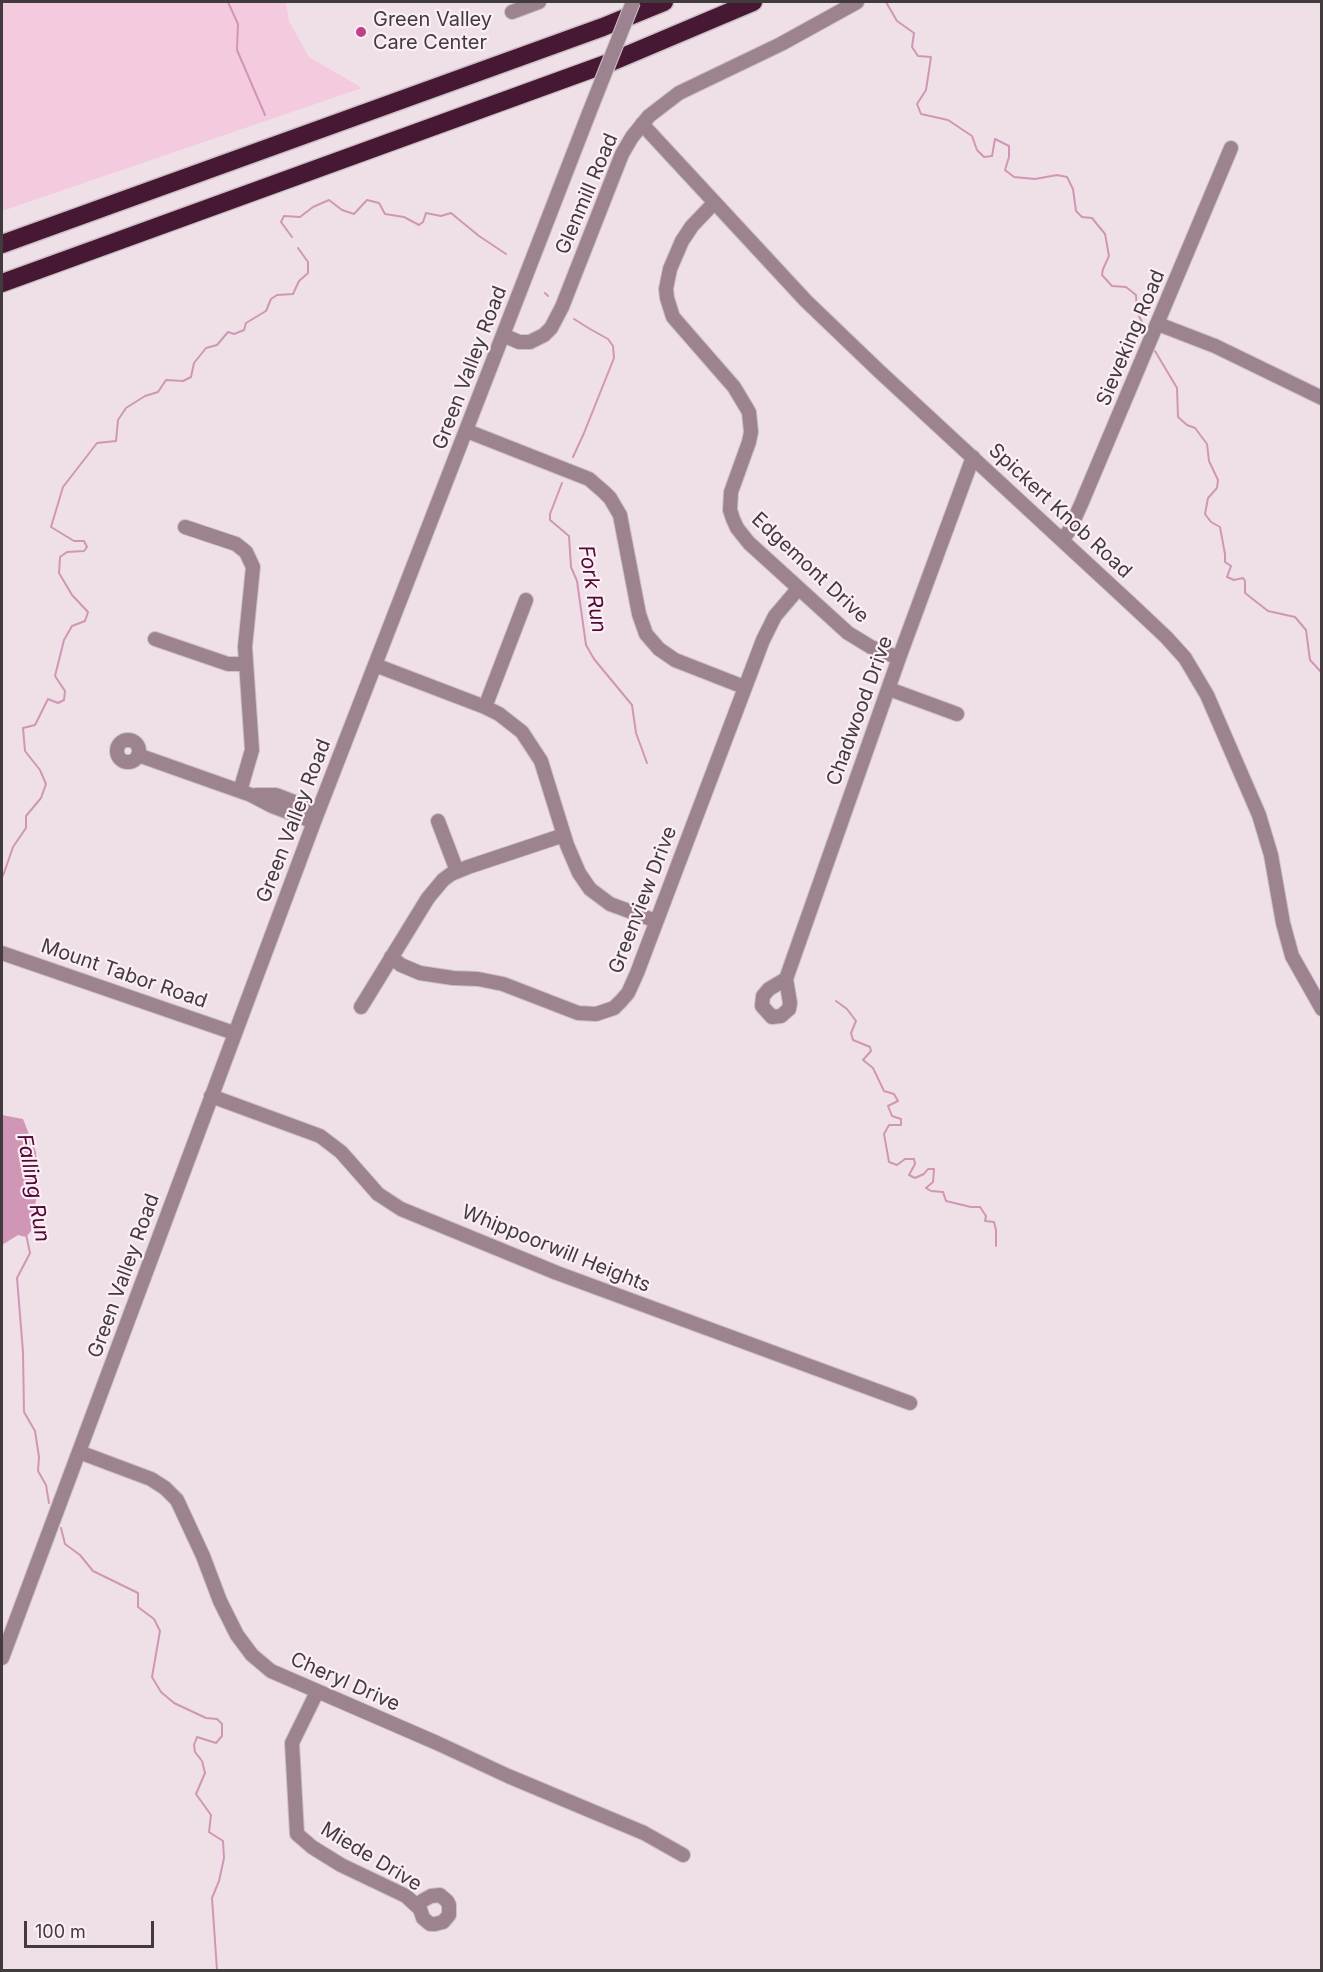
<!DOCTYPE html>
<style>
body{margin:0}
#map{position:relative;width:1323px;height:1972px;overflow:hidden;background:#efe0e7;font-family:Inter,sans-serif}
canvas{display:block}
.frame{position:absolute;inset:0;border:3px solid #413b3e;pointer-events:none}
.scale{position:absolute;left:24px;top:1921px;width:130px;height:27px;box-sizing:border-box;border:3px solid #413b3e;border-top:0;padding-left:8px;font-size:18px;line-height:21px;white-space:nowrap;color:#413b3e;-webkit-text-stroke:4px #fceef5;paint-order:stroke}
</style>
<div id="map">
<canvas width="1323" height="1972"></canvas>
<div class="frame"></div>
<div class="scale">100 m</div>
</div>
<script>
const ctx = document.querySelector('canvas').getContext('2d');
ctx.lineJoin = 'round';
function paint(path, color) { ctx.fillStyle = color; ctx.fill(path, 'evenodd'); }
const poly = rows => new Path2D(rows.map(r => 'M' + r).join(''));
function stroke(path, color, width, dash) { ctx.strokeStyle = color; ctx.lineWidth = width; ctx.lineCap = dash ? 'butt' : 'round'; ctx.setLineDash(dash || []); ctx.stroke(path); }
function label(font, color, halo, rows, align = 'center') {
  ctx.font = font + ' Inter,sans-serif'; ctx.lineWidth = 4.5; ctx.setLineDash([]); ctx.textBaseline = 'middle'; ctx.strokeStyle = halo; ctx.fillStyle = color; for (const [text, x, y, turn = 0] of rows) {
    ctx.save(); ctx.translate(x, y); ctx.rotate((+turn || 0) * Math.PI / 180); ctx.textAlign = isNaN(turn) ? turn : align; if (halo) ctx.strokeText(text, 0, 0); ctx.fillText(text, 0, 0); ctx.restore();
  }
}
paint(poly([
 [2,2,286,2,289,21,309,57,362,88,2,211]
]), '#f4cadf');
paint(poly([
 [2,1115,23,1119,36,1152,38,1188,31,1231,26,1237,18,1235,2,1245]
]), '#d196b5');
stroke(poly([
 [228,2,238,24,237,50,265,115],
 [886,2,897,21,914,33,912,47,918,56,931,57,926,90,917,104,921,114,948,120,972,136,977,150,984,157,992,156,995,139,1009,146,1009,157,1005,170,1014,177,1035,179,1057,175,1067,177,1073,189,1076,211,1082,217,1092,218,1105,234,1109,256,1103,269,1102,275,1112,286,1126,287,1136,295,1137,312,1147,332],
 [292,237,281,222,284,216,300,217,313,207,329,200,342,210,354,214,367,200,379,203,385,214,404,217,419,225,423,222,426,213,441,216,451,213,479,236,506,254],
 [545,293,548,296],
 [1155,351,1177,388,1178,417,1187,425,1195,428,1207,444,1209,461,1218,480,1217,488,1208,498,1205,514,1211,522,1220,527,1225,554,1225,562,1231,566,1227,577,1234,580,1243,578,1245,581,1245,593,1268,611,1295,617,1306,630,1310,660,1322,673],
 [573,457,584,433,614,358,613,346,608,339,590,329,574,319],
 [562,483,550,514,550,520,569,536,571,567,577,581,586,645,594,659,632,705,636,733,647,763],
 [2,877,4,873,13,847,26,828,26,816,41,798,46,784,40,770,25,751,23,728,35,725,48,699,58,703,64,700,65,691,55,676,64,640,72,626,85,621,88,612,72,595,59,573,60,557,67,552,84,551,87,547,84,541,74,541,51,527,63,487,97,443,116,441,118,420,126,408,145,396,158,392,166,380,183,381,191,377,194,363,206,348,217,345,228,332,234,334,244,330,246,323,266,311,271,299,277,295,293,294,299,281,308,273,308,262,298,248],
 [836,1001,847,1009,856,1021,851,1033,853,1040,870,1047,871,1051,863,1060,873,1068,884,1091,894,1094,898,1101,888,1106,892,1116,901,1119,901,1125,889,1125,884,1134,889,1162,897,1165,905,1159,914,1159,915,1164,909,1175,915,1178,924,1174,928,1169,934,1169,933,1182,926,1188,931,1191,943,1192,946,1201,971,1207,980,1207,986,1216,985,1221,994,1222,996,1230,996,1246],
 [2,1089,2,1090],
 [26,1234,30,1253,17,1278,23,1352,24,1412,35,1431,39,1457,38,1471,46,1485,49,1503],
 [61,1528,65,1544,80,1555,93,1571,138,1593,138,1607,154,1619,160,1631,152,1677,161,1692,174,1703,206,1718,217,1719,222,1724,222,1736,216,1743,197,1737,194,1745,195,1752,202,1761,205,1773,196,1794,211,1815,209,1832,223,1841,224,1858,219,1881,212,1898,217,1970]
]), '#d196b5', 2);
const minor = poly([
 [512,12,539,2],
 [642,124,806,301,879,371,1132,605,1166,637,1185,658,1207,695,1259,815,1271,855,1283,923,1292,956,1322,1009],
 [714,203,692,226,682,241,670,269,666,289,667,298,673,317,734,387,749,412,751,432,749,442,731,492,730,510,733,519,737,528,749,543,848,633,871,647,899,658],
 [1158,324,1215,346,1322,398],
 [503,335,519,342,530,342,544,335,551,328,562,307,622,154,632,137,649,116,679,93,781,44,857,2],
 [467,431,589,479,604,492,610,498,620,515,639,614,646,634,659,649,675,660,744,687],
 [185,527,236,544,246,552,253,567,245,647,252,750,240,791],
 [1062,540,1069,531,1082,502,1231,148],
 [155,639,228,664,245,664],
 [375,665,485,707,499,714,522,732,541,761,567,845,579,873,590,889,610,904,656,921],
 [889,689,957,714],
 [485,707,526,600],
 '117 751a11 11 0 1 1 22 0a11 11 0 1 1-22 0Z',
 [138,755,251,795,272,806,314,822],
 [256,795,276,795,318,811],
 [438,821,457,871],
 [2,953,234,1033],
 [391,957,401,965,420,973,453,978,478,979,503,984,578,1013,596,1014,614,1008,621,1001,628,993,637,973,763,640,775,616,798,589],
 [786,979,899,658,973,457],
 [786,979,790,1003,789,1009,781,1016,772,1017,762,1006,763,996,769,989,786,979],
 [361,1007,428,898,443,880,451,874,468,867,564,835],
 [211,1096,320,1136,341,1152,378,1194,401,1209,557,1273,910,1403],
 [79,1452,151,1479,165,1488,177,1500,203,1556,220,1601,237,1635,252,1655,271,1671,437,1743,508,1776,644,1833,683,1855],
 [2,1658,314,822,589,113],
 [317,1692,292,1743,297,1834,312,1847,341,1865,406,1896,420,1909,423,1918,430,1924,435,1924,443,1922,449,1915,449,1905,447,1901,440,1895,431,1896,422,1901]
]);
const highway = poly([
 [2,244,603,27,664,2],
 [2,283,611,62,753,2]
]);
stroke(minor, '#ccbfc5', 16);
stroke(highway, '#ccbfc5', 21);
stroke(minor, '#9d8390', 14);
stroke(highway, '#471834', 18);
const minorBridge = poly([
 [589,113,633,2]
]);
stroke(minorBridge, '#ccbfc5', 16, []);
stroke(minorBridge, '#9d8390', 14);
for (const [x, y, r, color] of [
 [361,32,6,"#bf408d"]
]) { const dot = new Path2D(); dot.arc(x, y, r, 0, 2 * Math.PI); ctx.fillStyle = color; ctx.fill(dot); stroke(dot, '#fceef5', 2); }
label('20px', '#413b3e', '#fceef5', [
 ["Green Valley",373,20],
 ["Care Center",373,43]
], 'left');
label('20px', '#413b3e', '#fceef5', [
 ["Glenmill Road",587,194,-67],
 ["Sieveking Road",1131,338,-67],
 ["Green Valley Road",470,368,-69],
 ["Spickert Knob Road",1060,511,43],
 ["Edgemont Drive",810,568,43],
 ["Chadwood Drive",860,711,-70],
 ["Green Valley Road",294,821,-69],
 ["Greenview Drive",643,900,-69],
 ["Mount Tabor Road",124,974,19],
 ["Whippoorwill Heights",556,1249,22],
 ["Green Valley Road",124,1276,-70],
 ["Cheryl Drive",345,1682,24],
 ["Miede Drive",371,1857,31]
]);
label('italic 21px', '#4f0937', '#fceef5', [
 ["Fork Run",592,589,81],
 ["Falling Run",33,1188,80]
]);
</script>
